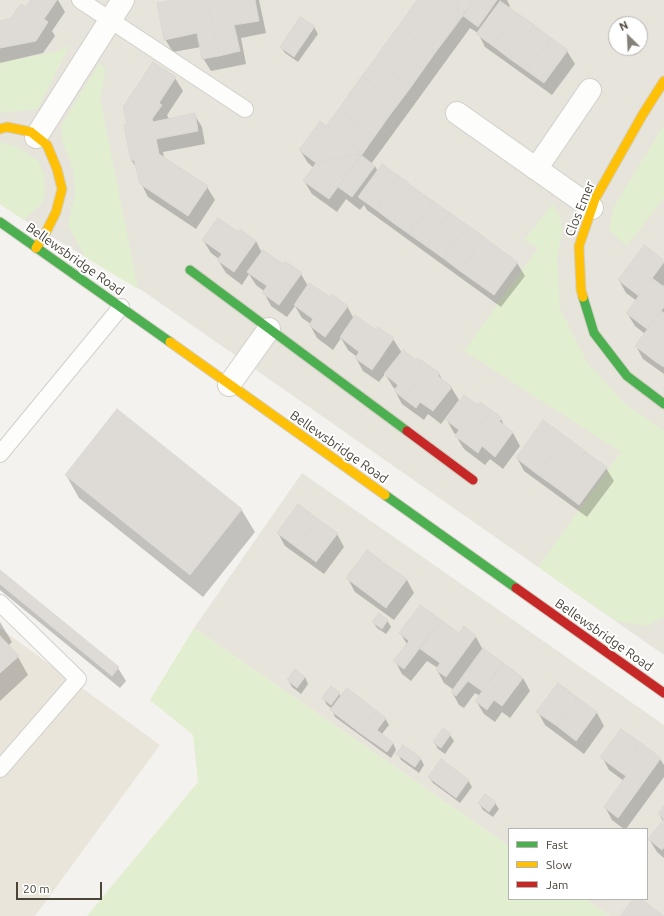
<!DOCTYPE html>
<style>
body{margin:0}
#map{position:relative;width:664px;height:916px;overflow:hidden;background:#f4f2ee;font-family:Ubuntu,sans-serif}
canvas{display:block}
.legend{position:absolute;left:508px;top:828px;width:140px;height:72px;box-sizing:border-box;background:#fff;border:1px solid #b7b4b0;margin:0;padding:5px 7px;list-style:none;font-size:12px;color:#4b4439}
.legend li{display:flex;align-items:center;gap:8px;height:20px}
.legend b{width:20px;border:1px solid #b7b4b0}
.north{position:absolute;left:608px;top:16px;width:40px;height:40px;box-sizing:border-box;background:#fff;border:1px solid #b7b4b0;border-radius:50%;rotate:336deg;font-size:11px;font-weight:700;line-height:16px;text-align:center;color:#4b4439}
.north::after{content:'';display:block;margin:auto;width:14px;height:18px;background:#868178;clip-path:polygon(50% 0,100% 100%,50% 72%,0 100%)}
.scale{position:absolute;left:16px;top:882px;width:86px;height:18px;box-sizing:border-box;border:2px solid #4b4439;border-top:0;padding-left:5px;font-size:12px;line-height:14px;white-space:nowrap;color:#4b4439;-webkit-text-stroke:3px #fff;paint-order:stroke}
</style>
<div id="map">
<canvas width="664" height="916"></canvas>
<ul class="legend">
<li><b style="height:5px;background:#4caf50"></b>Fast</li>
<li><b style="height:5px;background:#ffc107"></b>Slow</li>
<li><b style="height:5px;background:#c62828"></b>Jam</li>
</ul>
<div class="north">N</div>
<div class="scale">20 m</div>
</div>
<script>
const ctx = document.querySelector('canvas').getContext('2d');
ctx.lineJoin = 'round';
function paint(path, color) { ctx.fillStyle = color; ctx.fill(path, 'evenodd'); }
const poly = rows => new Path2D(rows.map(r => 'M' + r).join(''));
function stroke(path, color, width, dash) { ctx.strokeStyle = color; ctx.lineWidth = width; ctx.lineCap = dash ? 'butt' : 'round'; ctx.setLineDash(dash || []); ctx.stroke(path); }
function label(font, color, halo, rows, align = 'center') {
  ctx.font = font + ' Ubuntu,sans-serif'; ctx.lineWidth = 4; ctx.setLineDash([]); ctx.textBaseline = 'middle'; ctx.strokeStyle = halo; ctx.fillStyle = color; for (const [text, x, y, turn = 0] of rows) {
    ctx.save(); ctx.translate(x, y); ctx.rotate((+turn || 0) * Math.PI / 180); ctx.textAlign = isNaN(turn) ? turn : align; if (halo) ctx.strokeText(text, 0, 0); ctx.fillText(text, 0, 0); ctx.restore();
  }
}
paint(poly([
 [0,0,664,0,664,655,143,291,24,220,0,204],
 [616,24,640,24,640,48,616,48],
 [302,473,664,725,664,916,609,916,585,899,647,899,647,829,509,829,509,846,194,628]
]), '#e7e4dc');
paint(poly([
 [0,628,160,745,35,916,0,916]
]), '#eae5da');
paint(poly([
 [70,44,38,109,0,113,0,63,59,51],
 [99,64,106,69,100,98,138,289,85,257,68,226,75,194,74,173,62,139,62,124],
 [664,125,664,198,627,246,609,230,614,206],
 [1,142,20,148,38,161,44,174,45,192,42,203,24,220,0,204,0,143],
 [553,204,561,219,562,232,557,257,560,309,586,361,624,403,664,431,664,617,647,626,616,621,538,567,621,452,464,351,538,248,524,240],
 [194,628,509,846,509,899,585,899,609,916,87,916,198,782,193,735,150,700]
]), '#e1eecf');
paint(poly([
 [32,0,58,0,65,12,52,31,55,36,43,53,0,63,0,22,12,19,26,8],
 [179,0,259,0,266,33,241,38,246,64,211,71,203,58,201,47,173,52,165,39],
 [419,0,507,0,510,6,508,8,567,51,575,64,552,95,485,47,478,33,470,28,371,164,375,166,378,172,517,263,525,276,501,307,367,210,364,205,360,210,346,199,337,212,312,194,304,181,314,168,308,163,300,150,326,127],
 [314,27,318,34,298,62,285,53,281,47],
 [175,78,183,91,167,115,169,119,194,114,202,127,205,144,163,152,164,158,207,187,215,200,196,229,148,197,141,183,138,170,132,161,125,126,128,126],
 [238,233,256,241,262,253,283,265,301,274,308,286,330,298,347,306,354,319,376,331,393,339,402,353,439,374,444,382,451,387,459,400,441,424,428,414,424,420,402,404,395,391,396,390,393,387,385,374,379,382,363,371,356,358,357,357,348,350,341,338,333,350,317,338,310,325,311,324,302,318,295,306,287,317,271,306,264,293,264,291,256,285,249,274,242,285,226,273,218,260,219,259,211,253,203,240],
 [664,262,664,285,662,287,664,288,664,374,643,359,636,346,645,334,635,326,627,313,637,301,626,293,619,280],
 [478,407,501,419,505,427,513,433,520,446,503,469,490,459,485,465,464,449,456,436,457,435,454,433,447,420],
 [517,458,606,468,614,481,587,517,524,471],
 [66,475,241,509,255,532,203,597,79,498],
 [278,533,337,534,344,547,324,574,285,546],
 [367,551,407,580,414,593,394,620,355,592,348,579],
 [0,571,118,668,126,681,120,688,0,590],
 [387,620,391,627,386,634,377,628,373,622],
 [0,622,12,642,8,646,18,657,28,675,0,701],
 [400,633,459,635,476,637,483,650,484,649,523,678,530,691,510,718,502,712,495,722,484,714,476,701,480,696,475,693,464,708,459,705,452,692,454,690,444,683,437,670,438,668,427,661,411,681,402,674,395,661,407,644],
 [305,677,308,684,301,694,292,687,288,680],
 [558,684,597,713,604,726,584,754,545,725,538,712],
 [339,693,341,697,385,718,389,725,381,735,393,743,396,750,391,758,335,717,332,710,332,709,327,705,323,698],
 [622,730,660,759,664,765,664,777,626,829,624,829,612,820,605,807,624,781,609,770,602,757],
 [450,735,454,741,445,754,438,749,434,742],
 [403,746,421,759,424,765,419,773,401,760,398,754],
 [429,777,468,780,472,787,460,803,433,783],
 [485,795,495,803,499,809,493,817,483,810,479,803],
 [664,807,664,858,657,852,649,839,663,821,659,814]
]), '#0003');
const building = poly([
 [31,0,57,0,44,19,48,22,36,41,0,48,0,21,11,18,21,4,26,7,31,0],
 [173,0,207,0,219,56,202,59,197,33,164,40,157,3,173,0],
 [207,0,255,0,259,21,234,25,240,51,219,56,207,0],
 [417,0,430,0,459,21,447,37,410,10,417,0],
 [430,0,457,0,459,21,430,0],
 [457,0,474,0,459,21,457,0],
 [474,0,497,0,478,27,462,15,474,0],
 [500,1,517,13,493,46,476,34,500,1],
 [410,10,447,37,435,53,398,27,410,10],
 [517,13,534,25,510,59,493,46,517,13],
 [300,17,315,26,294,57,280,47,300,17],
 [534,25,551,38,527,71,510,59,534,25],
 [398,27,435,53,423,70,386,43,398,27],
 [551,38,568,50,544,83,527,71,551,38],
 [386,43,423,70,411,87,374,60,386,43],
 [374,60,411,87,399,103,362,76,374,60],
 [153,62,176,77,159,103,162,105,152,119,153,122,195,113,198,131,156,139,159,154,208,186,188,216,140,184,134,160,131,161,124,125,127,125,123,107,153,62],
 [362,76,399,103,387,119,350,93,362,76],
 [350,93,387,119,375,136,338,110,350,93],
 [338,110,375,136,363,153,326,126,338,110],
 [320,121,326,126,363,153,316,163,299,150,320,121],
 [363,153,329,199,303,181,316,163,363,153],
 [361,155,375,166,352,197,338,187,361,155],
 [382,164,399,176,375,209,358,197,382,164],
 [399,176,416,189,392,222,375,209,399,176],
 [416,189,433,201,409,234,392,222,416,189],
 [433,201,450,213,426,246,409,234,433,201],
 [450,213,467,225,443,258,426,246,450,213],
 [218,218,238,232,240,229,256,241,234,272,217,260,222,254,202,240,218,218],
 [467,225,484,237,460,271,443,258,467,225],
 [484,237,501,250,477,283,460,271,484,237],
 [644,245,664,260,664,262,639,296,618,280,644,245],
 [263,250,283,264,285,261,302,273,279,305,262,293,267,286,247,272,263,250],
 [501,250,518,262,494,295,477,283,501,250],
 [652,278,664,287,664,307,647,329,626,313,652,278],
 [309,283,330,297,332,294,348,306,325,337,309,325,313,319,294,305,309,283],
 [661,311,664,313,664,351,656,362,635,346,661,311],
 [355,315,376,330,378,327,394,338,372,370,355,358,359,352,340,337,355,315],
 [403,350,416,360,418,358,429,366,404,399,394,391,398,385,384,374,403,350],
 [664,351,664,367,656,362,664,351],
 [429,366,440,373,438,376,452,387,433,411,420,402,416,408,404,399,429,366],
 [464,395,478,405,480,402,491,410,466,444,455,436,459,430,446,420,464,395],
 [117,409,242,509,190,575,65,475,117,409],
 [491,410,502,418,499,421,513,432,495,457,482,446,478,453,466,444,491,410],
 [543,420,565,436,537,474,516,458,543,420],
 [565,436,586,452,558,489,537,474,565,436],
 [586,452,607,467,579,505,558,489,586,452],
 [298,504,318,519,296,547,277,533,298,504],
 [318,519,338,533,316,562,296,547,318,519],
 [367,550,387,565,366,593,346,578,367,550],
 [387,565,407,579,386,608,366,593,387,565],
 [0,570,119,667,112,676,0,584,0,570],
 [420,605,441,620,404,669,393,661,409,641,399,633,420,605],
 [379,613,388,620,382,629,372,622,379,613],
 [441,620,459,633,464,626,476,636,446,677,436,670,440,663,419,648,441,620],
 [0,636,19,656,0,673,0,636],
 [483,648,503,663,482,691,468,681,456,696,451,692,483,648],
 [503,663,523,678,502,706,494,700,487,710,475,701,503,663],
 [295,669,305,677,297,688,287,680,295,669],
 [558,683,578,698,557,726,536,712,558,683],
 [331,686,340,693,331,705,322,698,331,686],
 [347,688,377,711,360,733,330,710,347,688],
 [578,698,597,712,576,741,557,726,578,698],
 [377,711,386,718,377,730,393,743,387,752,360,733,377,711],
 [443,728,451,734,441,748,433,742,443,728],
 [621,729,641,743,620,772,600,757,621,729],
 [641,743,661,758,618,818,604,807,626,776,620,772,641,743],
 [403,745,421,758,415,767,396,754,403,745],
 [441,759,469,780,456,798,428,777,441,759],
 [485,794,496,802,489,812,478,803,485,794],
 [664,805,664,847,662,850,648,839,664,819,658,814,664,805],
 [633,899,641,899,664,916,620,916,633,899]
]);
paint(building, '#dedbd6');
stroke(building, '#dcd9d4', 1);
const lane = poly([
 [80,0,245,109],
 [0,454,121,307],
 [0,603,78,679,0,769]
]);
const street = poly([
 [457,113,592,208],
 [36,137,123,0],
 [536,169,590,90],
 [229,385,269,329]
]);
const fast = poly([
 [0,222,170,342],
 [190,270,407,431],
 [583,297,594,333,627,376,664,404],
 [385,495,516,588]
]);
const slow = poly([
 [0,129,7,127,31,132,47,145,57,169,62,189,56,212,45,234,36,248],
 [583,297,581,290,579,246,595,199,643,114,664,81],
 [170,342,385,495]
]);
const jam = poly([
 [407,431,473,480],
 [516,588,664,693]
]);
stroke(lane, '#d2d0cb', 18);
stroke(street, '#d2d0cb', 24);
stroke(fast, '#d3cfc5', 11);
stroke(slow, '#d3cfc5', 11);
stroke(jam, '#d3cfc5', 11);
stroke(lane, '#fdfdfc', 16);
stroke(street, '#fdfdfc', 22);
stroke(fast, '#4caf50', 9);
stroke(slow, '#ffc107', 9);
stroke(jam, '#c62828', 9);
label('13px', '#4b4439', '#fff', [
 ["Clos Emer",580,209,-68],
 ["Bellewsbridge Road",75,259,35],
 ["Bellewsbridge Road",339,447,35],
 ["Bellewsbridge Road",604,635,35]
]);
</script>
